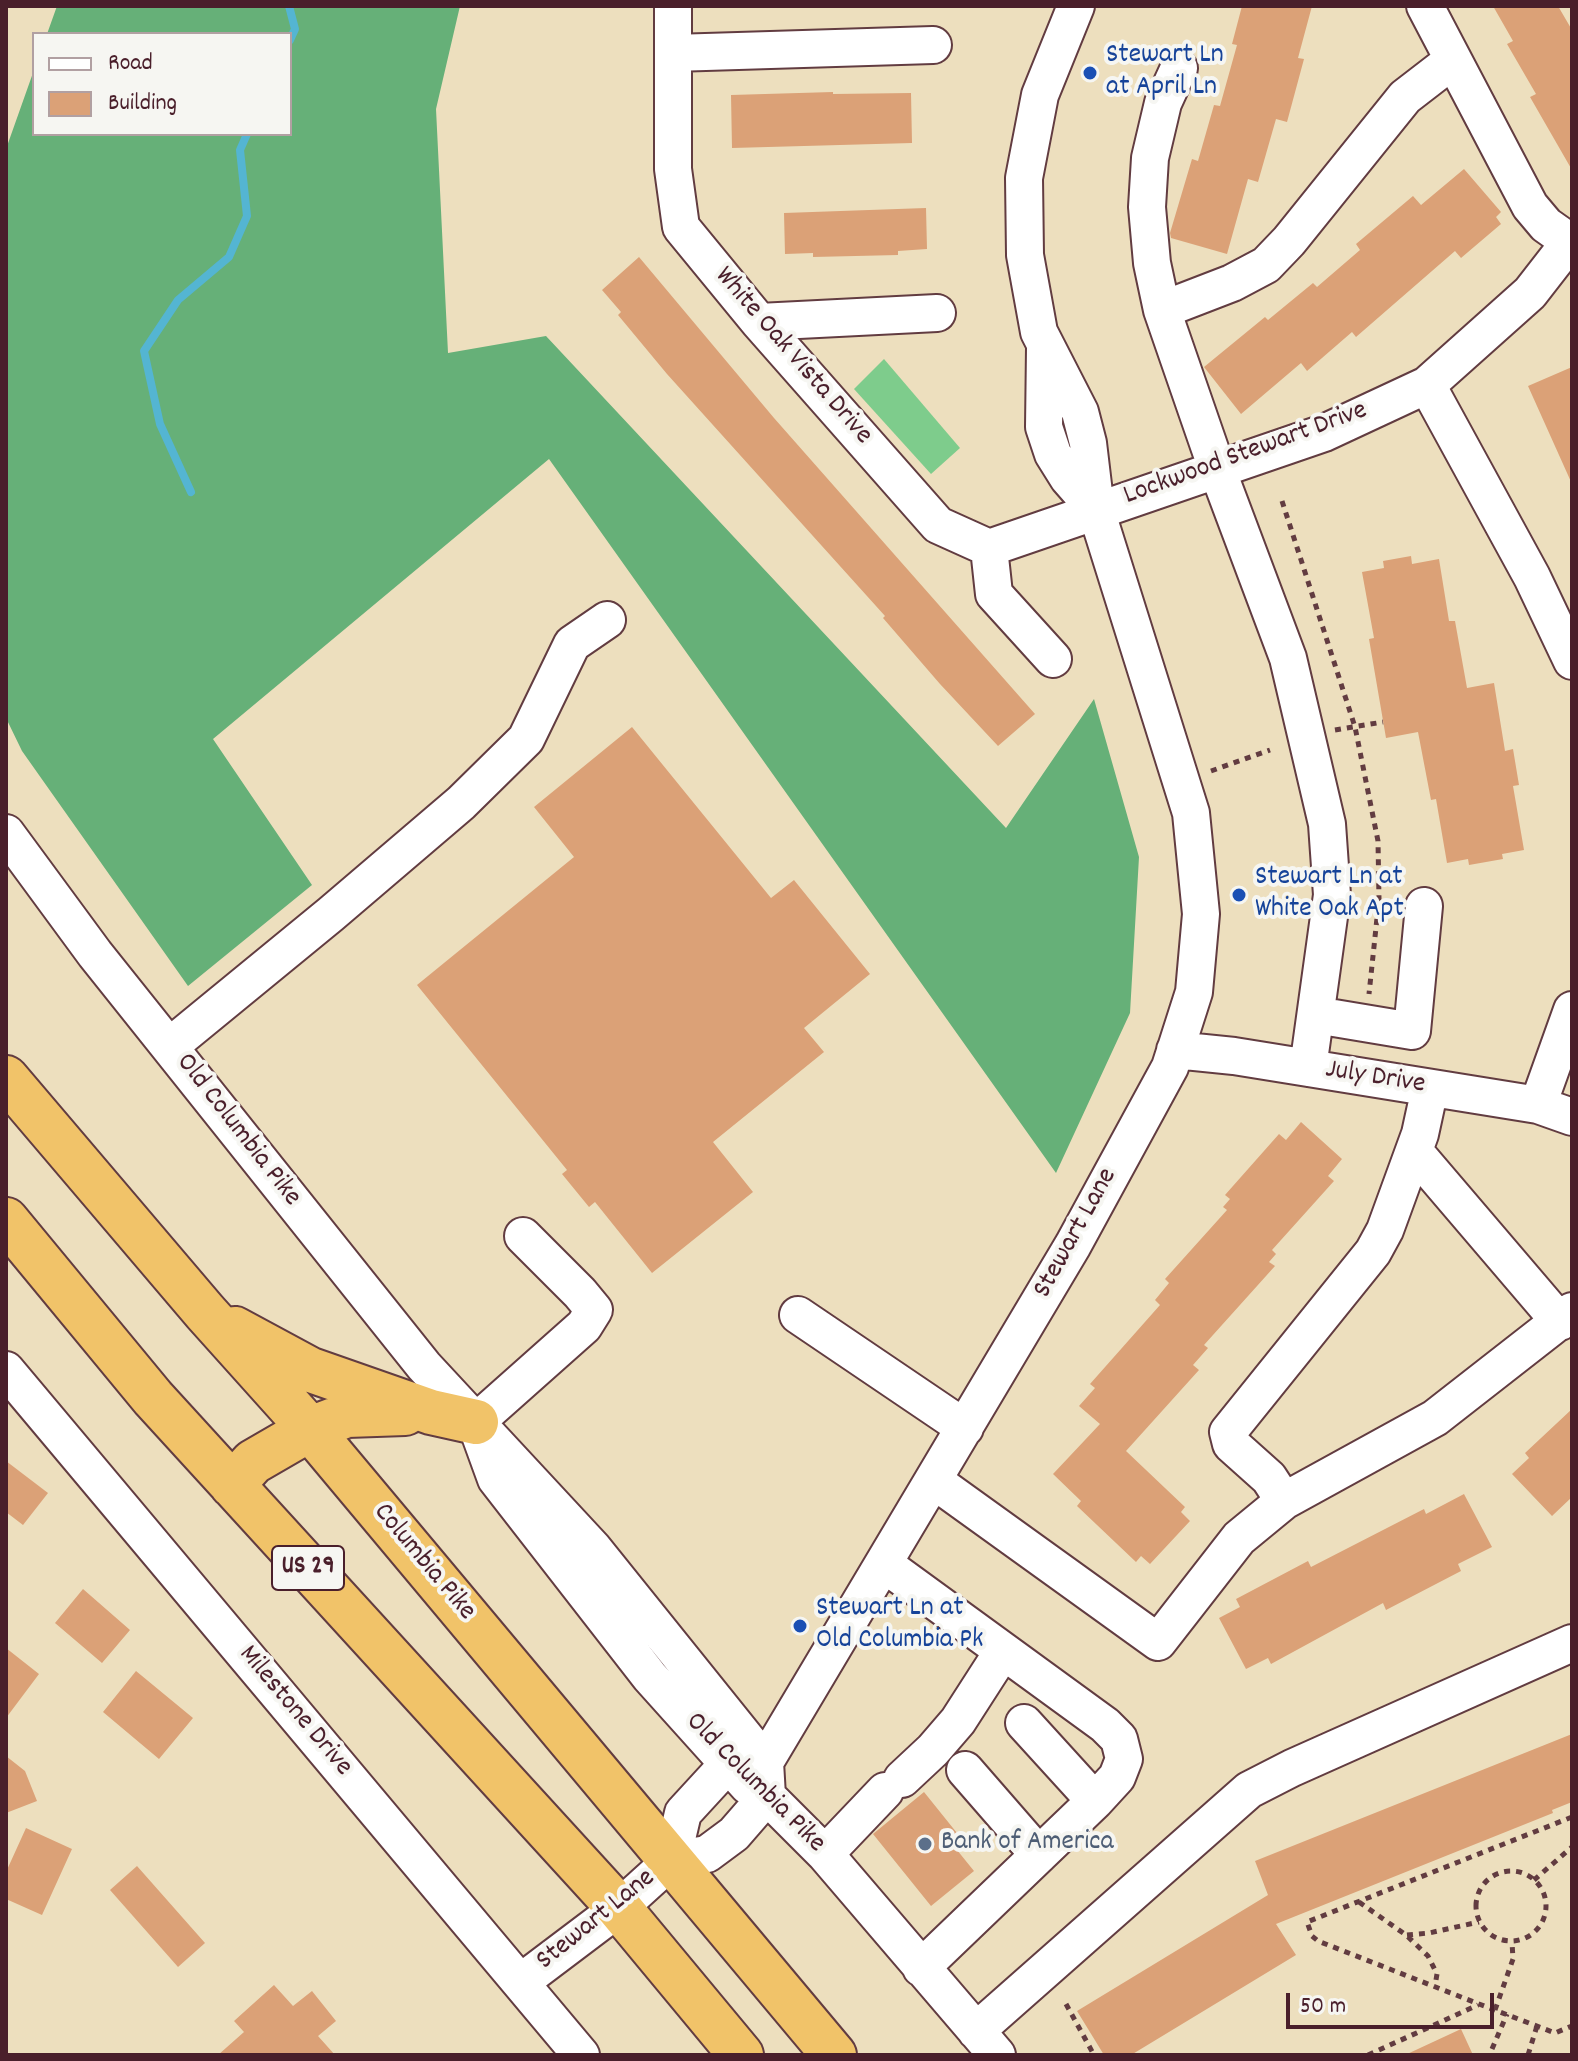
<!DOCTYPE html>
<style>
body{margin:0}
#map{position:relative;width:1578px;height:2061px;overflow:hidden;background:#eddfbe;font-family:Dekko,sans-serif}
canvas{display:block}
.frame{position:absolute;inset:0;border:8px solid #4a1f2b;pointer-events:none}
.legend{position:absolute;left:32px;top:32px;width:260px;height:104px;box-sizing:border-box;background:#f6f6f2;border:2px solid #b1a0a2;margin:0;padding:10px 14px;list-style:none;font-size:24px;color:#4a1f2b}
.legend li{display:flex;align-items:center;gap:16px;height:40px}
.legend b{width:40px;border:2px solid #b1a0a2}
.scale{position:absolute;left:1286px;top:1993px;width:208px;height:36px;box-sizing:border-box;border:4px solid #4a1f2b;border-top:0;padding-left:10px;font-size:24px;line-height:28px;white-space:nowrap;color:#4a1f2b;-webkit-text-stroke:6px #f6f6f2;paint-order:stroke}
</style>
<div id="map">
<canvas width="1578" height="2061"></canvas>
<div class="frame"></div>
<ul class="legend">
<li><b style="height:10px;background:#fff"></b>Road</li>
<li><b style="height:22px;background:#dba177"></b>Building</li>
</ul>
<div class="scale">50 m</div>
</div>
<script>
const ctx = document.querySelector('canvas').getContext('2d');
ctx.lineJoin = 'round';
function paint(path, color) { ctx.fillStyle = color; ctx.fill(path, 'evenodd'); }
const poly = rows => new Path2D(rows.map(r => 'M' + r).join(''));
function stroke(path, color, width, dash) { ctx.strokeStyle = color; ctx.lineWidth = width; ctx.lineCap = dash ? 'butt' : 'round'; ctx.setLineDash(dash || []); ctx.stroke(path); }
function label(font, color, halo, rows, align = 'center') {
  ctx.font = font + ' Dekko,sans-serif'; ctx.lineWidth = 8; ctx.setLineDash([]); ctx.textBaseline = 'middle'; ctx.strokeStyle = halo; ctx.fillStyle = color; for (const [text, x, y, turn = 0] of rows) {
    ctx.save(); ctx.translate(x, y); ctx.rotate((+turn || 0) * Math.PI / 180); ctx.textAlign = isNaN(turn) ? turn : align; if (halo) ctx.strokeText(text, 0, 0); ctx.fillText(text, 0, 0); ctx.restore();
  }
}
paint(poly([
 [884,359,960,448,931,474,854,389]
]), '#7ecc8c');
paint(poly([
 [57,6,460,6,436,109,448,353,546,336,1006,828,1094,699,1139,857,1130,1013,1056,1173,549,459,213,739,312,885,188,986,22,751,6,718,6,149,34,70,34,134,290,134,290,34,47,34]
]), '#66b078');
stroke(poly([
 [289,6,295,29,290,40],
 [191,492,160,424,144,351,178,300,229,257,247,216,240,150,247,134]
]), '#54b5d2', 8);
paint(poly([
 [1242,6,1312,6,1298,58,1304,59,1287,122,1276,119,1258,182,1248,179,1227,254,1171,238,1170,233,1192,159,1198,161,1214,105,1220,106,1237,45,1232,44],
 [1493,6,1558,6,1572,30,1572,170,1530,97,1536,94,1507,44,1513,41],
 [833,92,833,94,911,93,912,143,732,148,731,95],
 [1464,169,1501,212,1496,217,1501,224,1461,258,1455,251,1356,337,1352,332,1307,371,1301,363,1241,414,1204,367,1265,317,1268,320,1313,283,1317,287,1360,250,1356,244,1413,196,1421,205],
 [926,208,927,249,898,251,898,255,813,257,813,253,785,254,784,213],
 [639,257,774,418,1035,714,998,746,940,684,883,618,885,616,667,374,618,315,621,312,602,290],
 [1572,367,1572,484,1528,386],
 [1411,556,1412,564,1439,559,1449,621,1455,621,1467,688,1494,683,1505,751,1513,749,1519,785,1513,786,1524,850,1502,854,1503,859,1469,865,1468,859,1447,863,1436,799,1431,800,1418,732,1386,738,1369,639,1374,638,1362,572,1384,568,1383,561],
 [632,727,771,898,794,880,870,974,804,1028,824,1052,713,1142,753,1192,652,1273,595,1202,589,1207,562,1174,567,1170,417,985,574,857,534,807],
 [1301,1122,1342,1159,1328,1176,1334,1181,1272,1250,1276,1254,1269,1262,1275,1266,1204,1345,1208,1348,1193,1365,1199,1370,1126,1451,1185,1507,1181,1512,1190,1521,1150,1564,1141,1556,1136,1562,1077,1506,1081,1501,1053,1474,1100,1424,1079,1406,1095,1388,1090,1384,1160,1305,1155,1300,1169,1283,1165,1279,1227,1210,1223,1207,1230,1199,1225,1195,1279,1134,1286,1140],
 [1572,1409,1572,1497,1552,1516,1512,1474,1529,1458,1525,1453],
 [6,1461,48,1493,23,1525,6,1512],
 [1464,1494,1492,1547,1458,1564,1461,1571,1386,1610,1383,1603,1271,1664,1268,1658,1246,1669,1219,1618,1240,1607,1236,1599,1308,1561,1311,1567,1424,1509,1426,1514],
 [83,1589,130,1630,102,1663,55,1623],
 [6,1648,39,1674,6,1718],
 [136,1671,193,1718,159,1759,103,1712],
 [1572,1734,1572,1802,1552,1810,1553,1813,1276,1924,1296,1955,1131,2055,1104,2055,1077,2011,1268,1895,1255,1861],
 [6,1756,25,1771,37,1801,6,1813],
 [924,1792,965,1843,957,1850,974,1871,931,1906,873,1834],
 [26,1828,72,1849,42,1915,6,1899,6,1872],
 [137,1866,205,1943,178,1967,110,1890],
 [274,1985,293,2006,312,1991,336,2021,318,2036,335,2055,218,2055,244,2032,234,2021],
 [1461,2029,1473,2055,1405,2055]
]), '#dba177');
const minor = poly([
 [673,6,673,169,681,227,759,322,938,525,989,548,1324,433,1427,385,1530,293,1572,239],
 [1425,6,1530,206,1546,225,1570,242],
 [673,53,933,45],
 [1179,68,1163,103,1150,158,1147,207,1152,263,1162,310,1217,469,1288,658,1327,824,1332,895,1308,1068],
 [1162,310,1232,283,1266,265,1289,241,1405,97,1453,60],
 [759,322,937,313],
 [1045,348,1044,427,1053,454,1068,478,1096,510],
 [1427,385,1532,577,1572,661],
 [989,548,994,594,1053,659],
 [6,833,95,954,424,1366,593,1548,765,1762],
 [1316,1015,1412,1031,1424,906],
 [170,1046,331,914,461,803,526,739,572,644,607,620],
 [1175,1050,1234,1056,1538,1105,1572,1117],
 [1538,1105,1572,1010],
 [1414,1151,1560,1322],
 [798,1315,965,1428],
 [6,1370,581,2055],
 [476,1422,584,1326,594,1310,580,1293,523,1236],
 [480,1435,496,1479,650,1677,748,1786,767,1796,825,1854,997,2055],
 [933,1480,1158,1642,1239,1538,1284,1501,1435,1418,1572,1311],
 [1284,1501,1269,1478,1231,1444,1228,1432,1373,1252,1385,1230,1420,1134,1430,1088],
 [884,1564,1105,1725,1119,1739,1124,1759,1117,1777,1095,1801],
 [965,1770,1039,1855],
 [902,1779,933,1750,958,1721,1003,1651],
 [825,1854,885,1791],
 [672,1860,683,1813,728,1764],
 [921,1968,1095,1801,1024,1723],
 [521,1982,619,1908,672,1860,707,1854,734,1834,767,1796,765,1762,1073,1245,1170,1067,1194,992,1201,914,1191,813,1096,510,1088,443,1080,412,1039,332,1025,255,1024,178,1040,95,1076,6],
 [976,2031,1249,1790,1292,1768,1572,1643]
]);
const highway = poly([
 [6,1078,205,1312,310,1429,834,2055],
 [6,1220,153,1398,619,1908,741,2055],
 [235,1329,311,1370,431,1412,476,1422],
 [232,1485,253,1462,310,1429,347,1415,405,1413]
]);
stroke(minor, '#623c41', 40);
stroke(highway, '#623c41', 48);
stroke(poly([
 [1282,501,1355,727,1378,841,1379,899,1369,994],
 [1335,730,1383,722],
 [1211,771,1270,750],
 [1572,1817,1307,1922,1312,1936,1318,1941,1479,2004,1555,2033,1572,2026],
 '1476 1906a35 35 0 1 1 70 0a35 35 0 1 1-70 0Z',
 [1534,1880,1572,1847],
 [1359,1902,1406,1935,1428,1956,1437,1974,1435,1986],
 [1407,1935,1429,1933,1479,1922],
 [1066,2004,1094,2055],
 [1495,2010,1513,1959,1512,1942],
 [1492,2049,1507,2014],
 [1368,2055,1478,2005],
 [1528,2055,1537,2026]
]), '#623c41', 5, [6, 6]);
stroke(minor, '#fff', 36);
stroke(highway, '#f1c369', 44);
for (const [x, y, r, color] of [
 [1090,73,8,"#1a4fb4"],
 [1239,895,8,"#1a4fb4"],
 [800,1626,8,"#1a4fb4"],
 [925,1844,8,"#5c6f8a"]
]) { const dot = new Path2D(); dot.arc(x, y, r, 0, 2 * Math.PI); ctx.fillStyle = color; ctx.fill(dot); stroke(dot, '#f6f6f2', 3); }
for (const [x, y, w] of [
 [308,1568,72]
]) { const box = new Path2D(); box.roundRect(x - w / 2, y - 22, w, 44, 6); ctx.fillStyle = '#f6f6f2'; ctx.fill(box); stroke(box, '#4a1f2b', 2); }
label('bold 26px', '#4a1f2b', null, [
 ["US 29",308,1568]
]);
label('28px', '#164399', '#f6f6f2', [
 ["Stewart Ln",1106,57],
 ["at April Ln",1106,89],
 ["Stewart Ln at",1255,879],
 ["White Oak Apt",1255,911],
 ["Stewart Ln at",816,1610],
 ["Old Columbia Pk",816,1642]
], 'left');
label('28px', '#4a1f2b', '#f6f6f2', [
 ["White Oak Vista Drive",792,357,49],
 ["Lockwood Stewart Drive",1246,455,-20],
 ["July Drive",1375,1079,9],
 ["Old Columbia Pike",237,1131,52],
 ["Stewart Lane",1077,1234,-61],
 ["Columbia Pike",423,1563,50],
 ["Milestone Drive",294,1712,50],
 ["Old Columbia Pike",754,1784,45],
 ["Stewart Lane",597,1921,-39]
]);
label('28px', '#4e5e75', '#f6f6f2', [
 ["Bank of America",941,1844]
], 'left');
</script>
